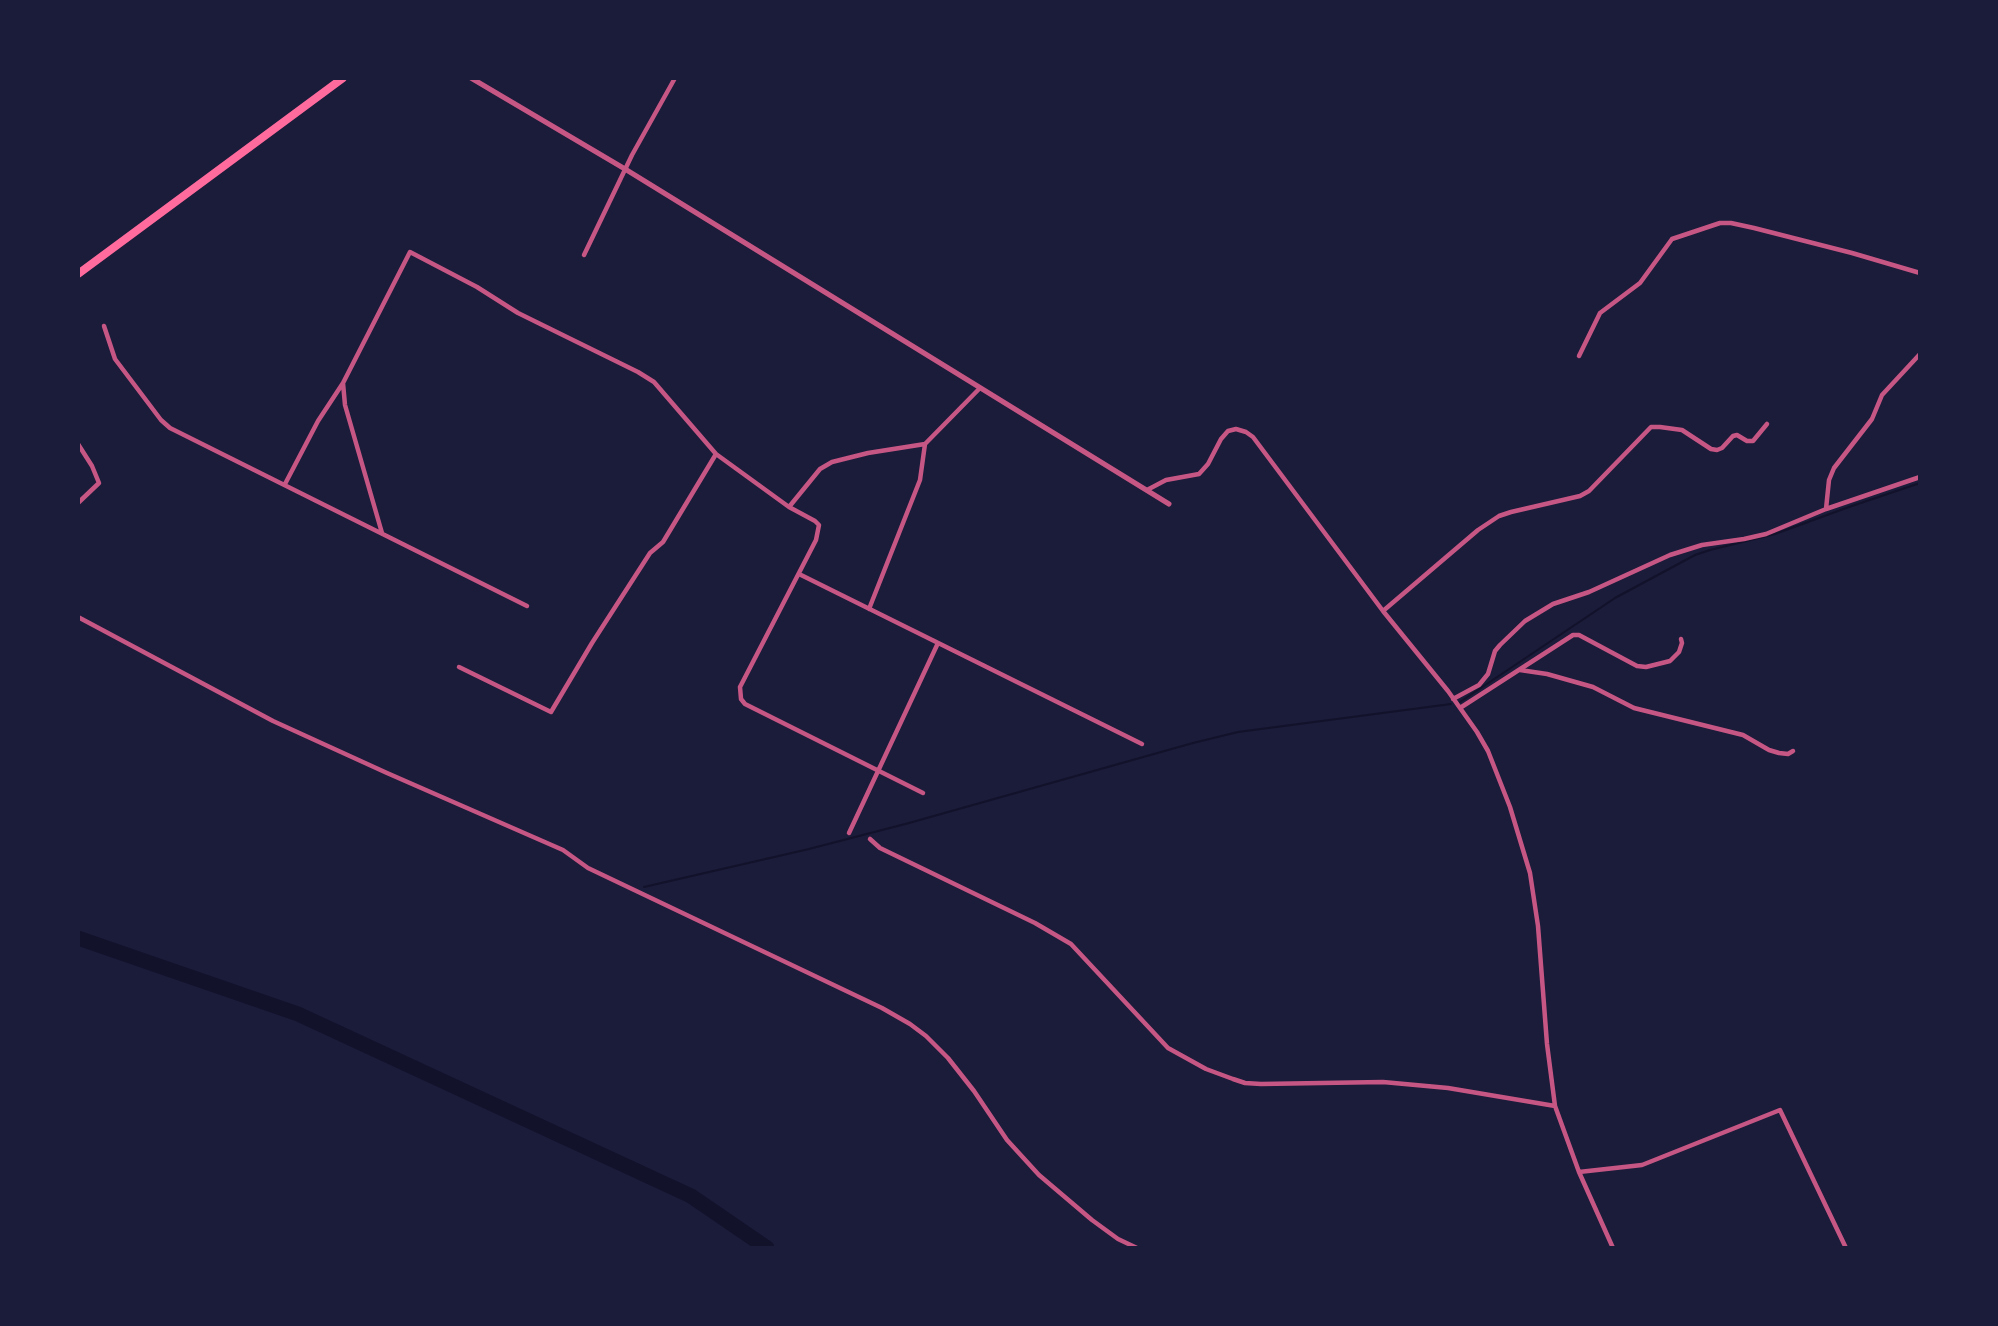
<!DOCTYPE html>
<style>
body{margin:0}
#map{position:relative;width:1998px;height:1326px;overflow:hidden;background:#1b1b3a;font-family:"Source Sans 3",sans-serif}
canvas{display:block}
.frame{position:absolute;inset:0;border:80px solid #1b1b3a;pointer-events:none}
</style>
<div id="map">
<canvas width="1998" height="1326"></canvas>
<div class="frame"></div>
</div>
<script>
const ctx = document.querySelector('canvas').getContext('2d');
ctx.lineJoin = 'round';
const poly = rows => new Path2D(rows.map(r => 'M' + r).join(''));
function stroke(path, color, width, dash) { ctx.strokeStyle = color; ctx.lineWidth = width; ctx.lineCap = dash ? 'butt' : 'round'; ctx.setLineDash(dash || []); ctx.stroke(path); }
stroke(poly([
 [1460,702,1615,598,1695,555,1710,550,1775,534,1849,507,1920,483],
 [644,887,809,849,909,823,1193,743,1238,732,1451,704]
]), '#12122b', 2);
stroke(poly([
 [78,938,298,1014,691,1196,767,1248]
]), '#12122b', 15);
stroke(poly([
 [584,255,632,155,675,78],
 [104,326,115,359,161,420,170,428,527,606],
 [1579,356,1600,313,1640,283,1672,239,1720,223,1731,223,1754,228,1852,253,1920,273],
 [343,383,345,405,382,533],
 [78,444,92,466,99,483,78,503],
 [285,484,318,421,343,383,410,252,477,287,518,313,638,372,654,382,716,454],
 [1147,490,1166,480,1199,474,1208,464,1221,439,1228,431,1236,429,1246,432,1253,437,1383,611,1448,691,1477,732,1488,751,1510,807,1530,873,1538,926,1547,1044,1555,1106,1579,1172,1613,1248],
 [789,507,820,469,832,462,868,453,925,444,980,388],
 [1826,509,1829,480,1834,468,1872,419,1882,395,1920,354],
 [799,574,1142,744],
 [869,609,920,480,925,444],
 [1383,611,1478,530,1499,516,1511,512,1580,496,1589,491,1651,427,1660,427,1682,430,1711,449,1717,450,1722,448,1733,436,1737,435,1747,441,1753,441,1767,424],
 [78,617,273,721,387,773,563,850,588,868,882,1008,910,1024,926,1036,948,1058,974,1091,1007,1140,1039,1175,1092,1220,1118,1239,1137,1248],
 [459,667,551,712,592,643,650,553,663,542,716,454,789,507,815,521,819,525,816,540,740,687,741,699,745,704,923,793],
 [1520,670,1547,674,1593,687,1634,708,1743,735,1769,750,1779,753,1788,754,1793,751],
 [1453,699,1479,685,1488,674,1495,651,1500,645,1525,621,1553,604,1589,592,1670,555,1702,545,1744,539,1766,534,1826,509,1920,477],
 [1460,708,1573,635,1579,635,1637,666,1646,667,1670,661,1679,652,1682,643,1681,639],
 [849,833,938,643],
 [870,839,880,848,1035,923,1071,944,1168,1048,1206,1069,1233,1079,1245,1083,1261,1084,1383,1082,1448,1088,1555,1106],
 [1579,1172,1642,1165,1780,1110,1846,1248]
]), '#c65784', 4.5);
stroke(poly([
 [471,78,625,169,1169,504]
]), '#c65784', 5);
stroke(poly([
 [78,274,343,78]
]), '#ff6b9d', 8);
</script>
